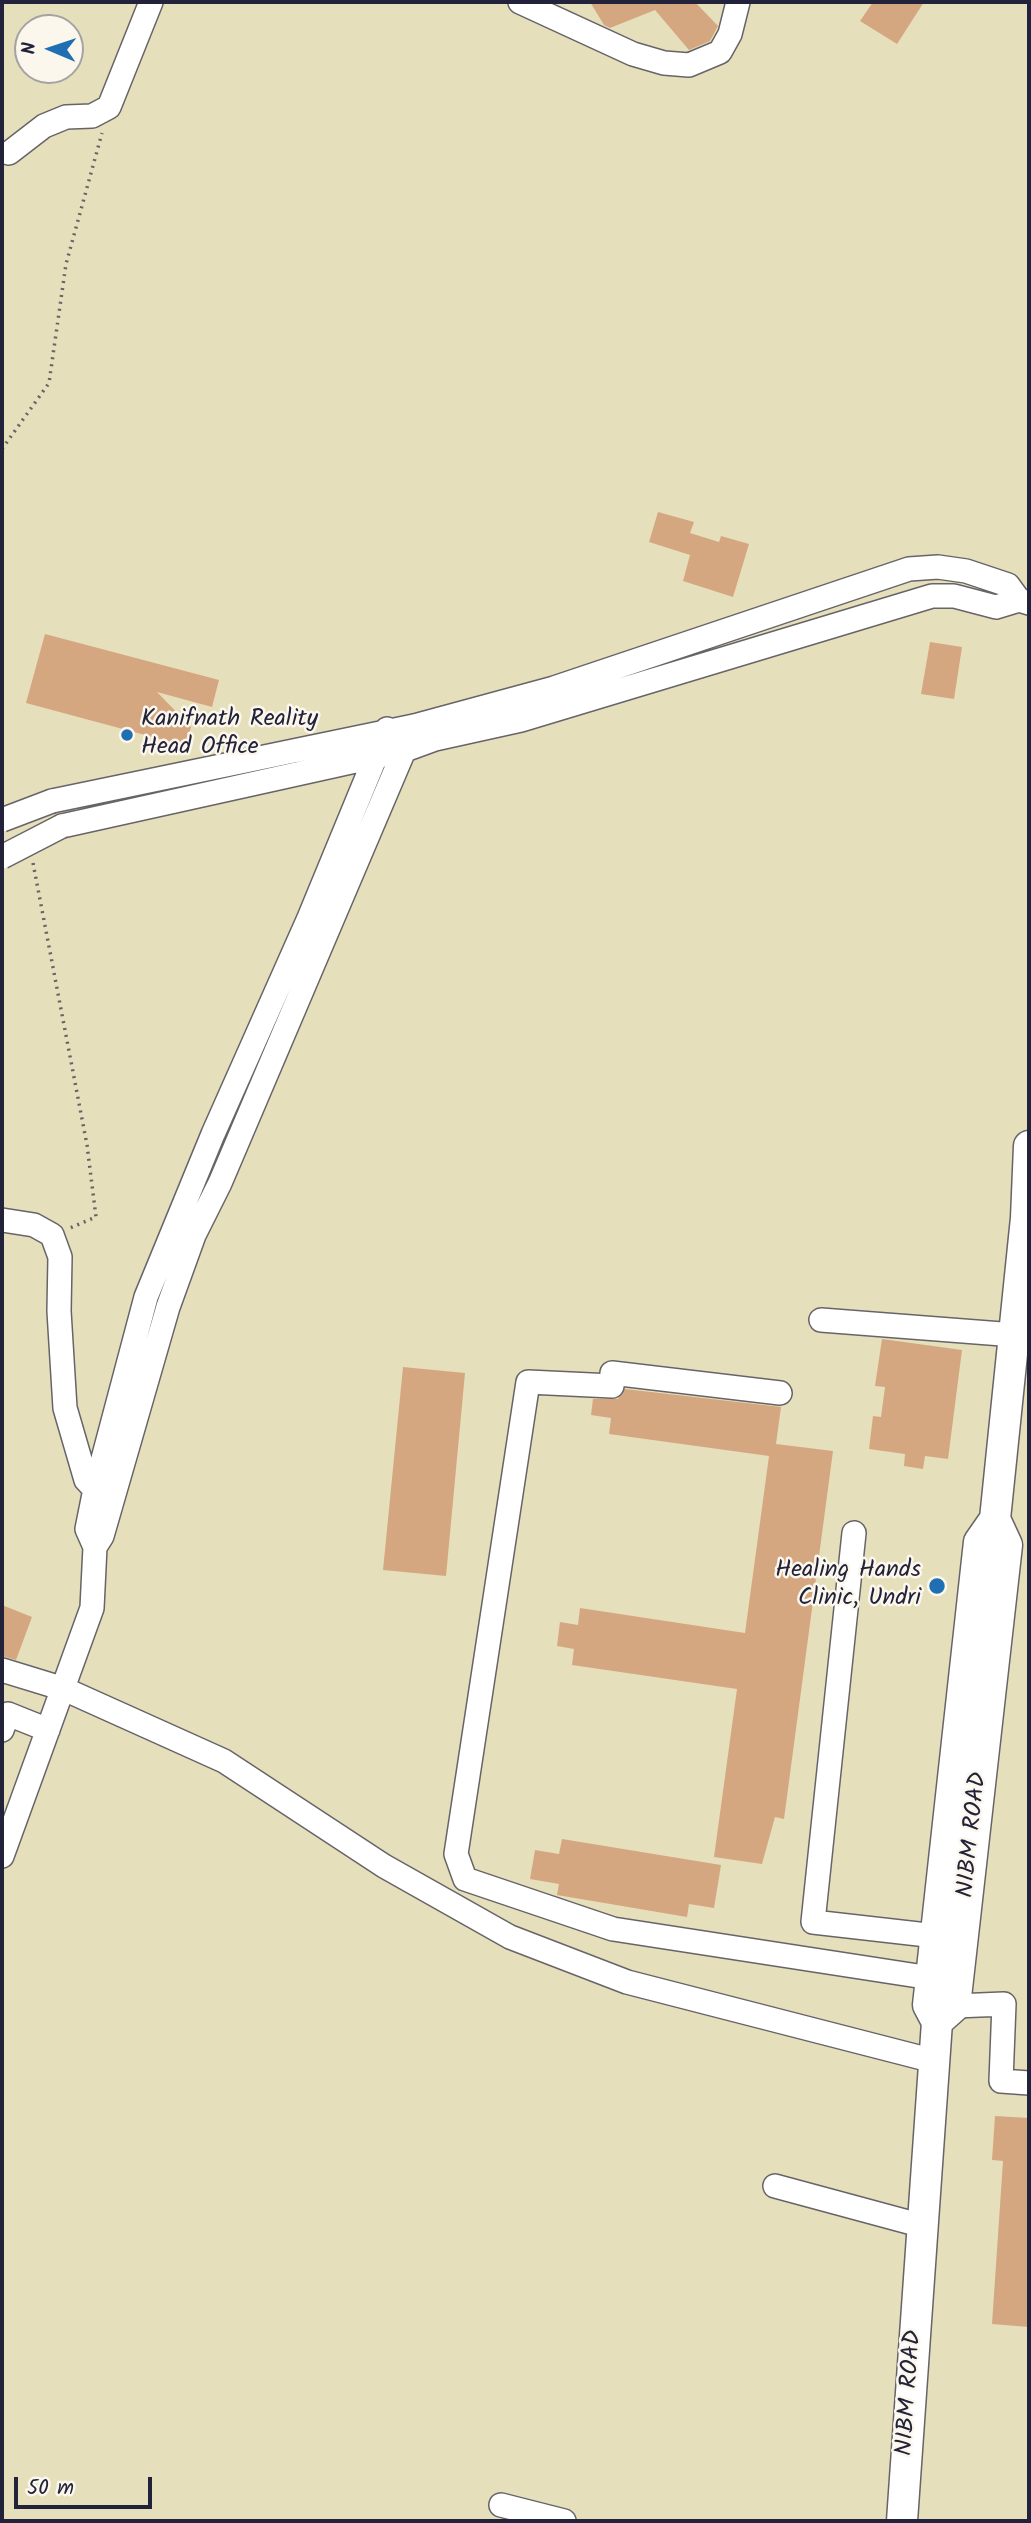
<!DOCTYPE html>
<style>
body{margin:0}
#map{position:relative;width:1031px;height:2523px;overflow:hidden;background:#e6dfbb;font-family:Kalam,sans-serif}
canvas{display:block}
.frame{position:absolute;inset:0;border:4px solid #22223b;pointer-events:none}
.north{position:absolute;left:14px;top:14px;width:70px;height:70px;box-sizing:border-box;background:#fbf7ec;border:2px solid #a4a2a5;border-radius:50%;rotate:272deg;font-size:19px;font-weight:700;line-height:28px;text-align:center;color:#22223b}
.north::after{content:'';display:block;margin:auto;width:24px;height:32px;background:#1f6fb2;clip-path:polygon(50% 0,100% 100%,50% 72%,0 100%)}
.scale{position:absolute;left:14px;top:2477px;width:138px;height:32px;box-sizing:border-box;border:4px solid #22223b;border-top:0;padding-left:9px;font-size:21px;line-height:24px;white-space:nowrap;color:#22223b;-webkit-text-stroke:5px #fbf7ec;paint-order:stroke}
</style>
<div id="map">
<canvas width="1031" height="2523"></canvas>
<div class="frame"></div>
<div class="north">N</div>
<div class="scale">50 m</div>
</div>
<script>
const ctx = document.querySelector('canvas').getContext('2d');
ctx.lineJoin = 'round';
function paint(path, color) { ctx.fillStyle = color; ctx.fill(path, 'evenodd'); }
const poly = rows => new Path2D(rows.map(r => 'M' + r).join(''));
function stroke(path, color, width, dash) { ctx.strokeStyle = color; ctx.lineWidth = width; ctx.lineCap = dash ? 'butt' : 'round'; ctx.setLineDash(dash || []); ctx.stroke(path); }
function label(font, color, halo, rows, align = 'center') {
  ctx.font = font + ' Kalam,sans-serif'; ctx.lineWidth = 5; ctx.setLineDash([]); ctx.textBaseline = 'middle'; ctx.strokeStyle = halo; ctx.fillStyle = color; for (const [text, x, y, turn = 0] of rows) {
    ctx.save(); ctx.translate(x, y); ctx.rotate((+turn || 0) * Math.PI / 180); ctx.textAlign = isNaN(turn) ? turn : align; if (halo) ctx.strokeText(text, 0, 0); ctx.fillText(text, 0, 0); ctx.restore();
  }
}
paint(poly([
 [590,2,695,2,718,26,710,41,689,50,655,10,610,28,604,25],
 [873,2,924,2,897,44,860,21],
 [658,512,694,522,690,533,719,542,721,536,749,544,733,597,683,581,690,555,649,542],
 [45,634,219,680,212,707,157,692,191,727,186,746,26,703],
 [930,642,962,647,954,699,921,694],
 [882,1339,962,1350,948,1459,925,1456,923,1469,904,1466,905,1454,869,1449,873,1416,881,1417,885,1387,875,1386],
 [403,1367,465,1373,446,1576,383,1570],
 [625,1389,781,1407,776,1444,833,1451,784,1819,775,1817,762,1864,714,1857,737,1689,572,1665,574,1649,557,1646,560,1622,578,1625,580,1608,745,1633,769,1456,609,1434,611,1418,591,1415,593,1399,618,1399],
 [2,1605,32,1617,16,1660,2,1656],
 [562,1839,721,1865,714,1908,689,1904,687,1917,557,1895,559,1884,530,1879,535,1850,559,1854],
 [995,2116,1029,2118,1029,2327,992,2324,1003,2161,992,2160]
]), '#d5a781');
const minor = poly([
 [520,2,633,54,664,63,689,65,720,52,730,34,738,2],
 [9,153,44,126,66,117,92,116,109,107,151,2],
 [52,801,414,726,554,688,909,569,938,567,966,571,1008,585,1019,600,1029,603],
 [62,826,405,750,435,739,521,720,932,596,954,596,996,607,1019,600],
 [2,1220,34,1225,52,1235,60,1257,59,1311,65,1408,86,1480,99,1494],
 [821,1320,1015,1335],
 [780,1393,612,1373,612,1386,528,1382,456,1854,465,1879,613,1929,931,1978],
 [854,1533,813,1922,936,1936],
 [95,1547,102,1536,168,1307,194,1235,220,1183,409,739],
 [2,1670,64,1689,224,1761,384,1866,510,1937,627,1982,934,2061],
 [2,1730,8,1714,48,1730],
 [2,1856,92,1608,95,1547,87,1529,95,1489,146,1297,213,1134,309,918,387,729],
 [955,2006,1004,2004,1001,2081,1029,2083],
 [775,2186,923,2226],
 [501,2505,564,2521]
]);
const major = poly([
 [937,2022,928,2005,979,1542,995,1519],
 [902,2521,937,2022,955,2006,1007,1545,995,1519,1026,1218,1029,1146]
]);
stroke(minor, '#676468', 26);
stroke(major, '#676468', 33);
stroke(poly([
 [2,449,49,383,66,264,102,133],
 [33,863,87,1145,96,1217,70,1228]
]), '#676468', 3.5, [2, 5]);
stroke(minor, '#fff', 23);
stroke(major, '#fff', 30);
const minorBridge = poly([
 [2,820,52,801],
 [2,857,62,826]
]);
stroke(minorBridge, '#676468', 26, []);
stroke(minorBridge, '#fff', 23);
for (const [x, y, r, color] of [
 [127,735,7,"#1f6fb2"],
 [937,1586,9,"#1f6fb2"]
]) { const dot = new Path2D(); dot.arc(x, y, r, 0, 2 * Math.PI); ctx.fillStyle = color; ctx.fill(dot); stroke(dot, '#fbf7ec', 2.5); }
label('24px', '#22223b', '#fbf7ec', [
 ["Kanifnath Reality",141,721],
 ["Head Office",141,749],
 ["Healing Hands",921,1572,"right"],
 ["Clinic, Undri",921,1600,"right"]
], 'left');
label('24px', '#22223b', '#fbf7ec', [
 ["NIBM ROAD",974,1835,-84],
 ["NIBM ROAD",911,2393,-86]
]);
</script>
